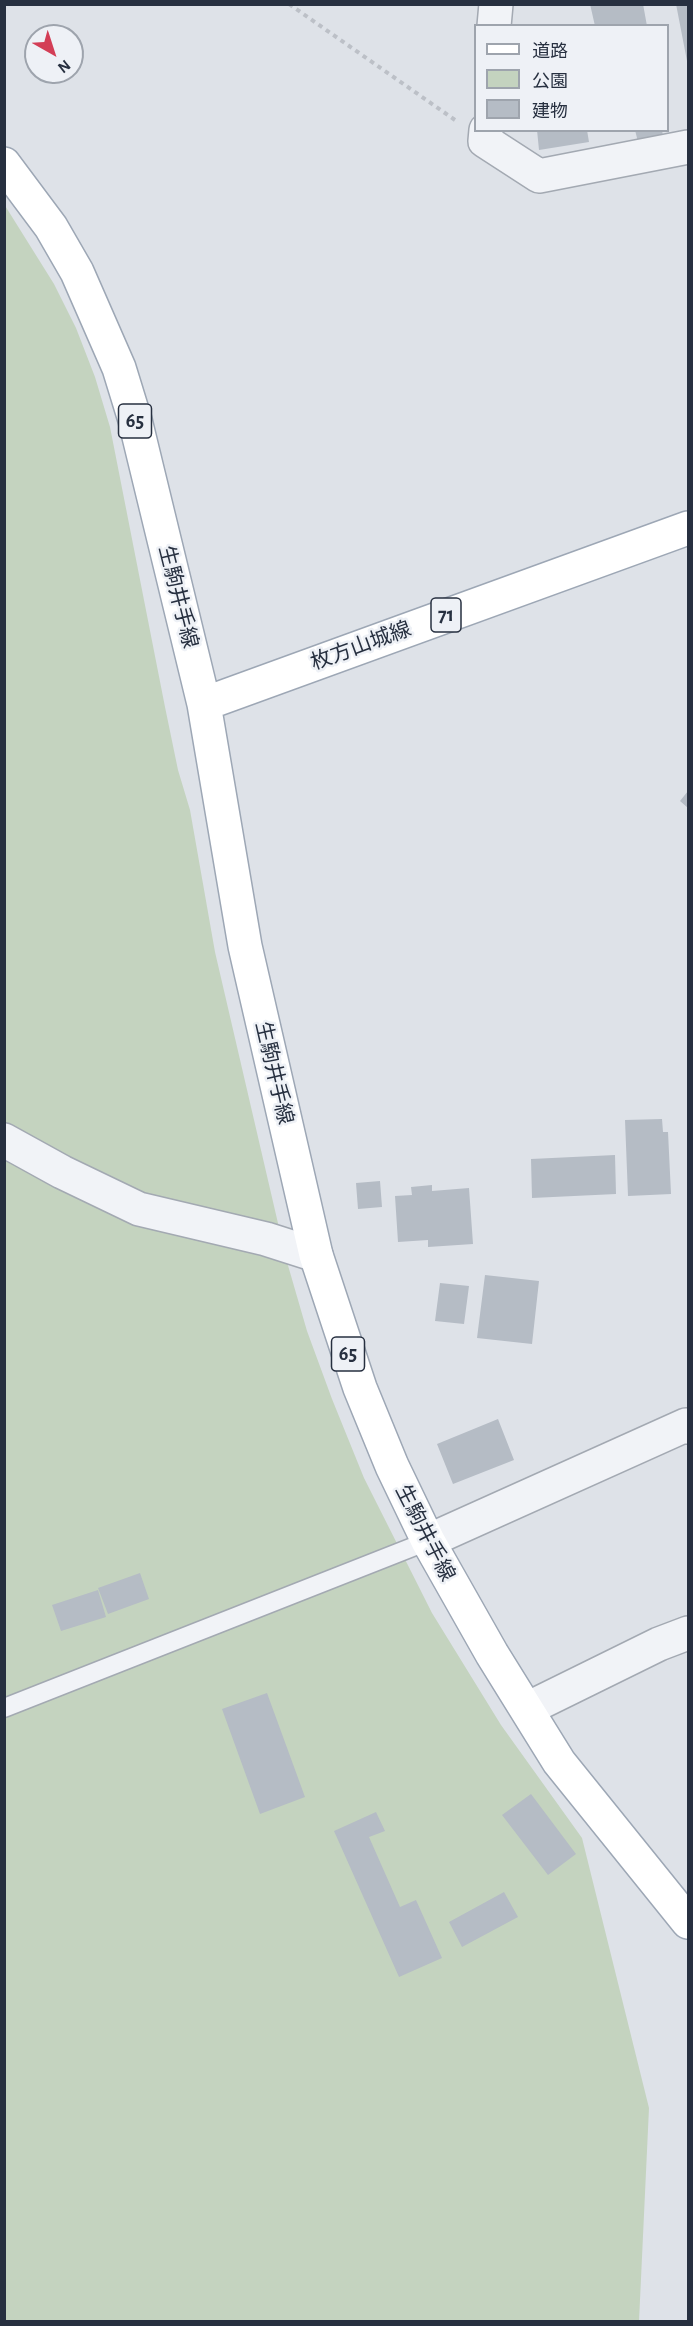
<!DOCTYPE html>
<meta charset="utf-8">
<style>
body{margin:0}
#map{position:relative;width:693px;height:2326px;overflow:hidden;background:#dee2e8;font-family:"Alegreya Sans","Noto Sans JP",sans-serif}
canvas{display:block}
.frame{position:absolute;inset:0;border:6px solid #273040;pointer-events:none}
.legend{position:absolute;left:474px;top:24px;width:195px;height:108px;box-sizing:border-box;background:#eef1f6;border:2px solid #9ea4ad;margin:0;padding:8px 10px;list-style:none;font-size:18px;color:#273040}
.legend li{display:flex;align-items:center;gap:12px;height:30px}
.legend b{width:30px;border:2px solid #9ea4ad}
.north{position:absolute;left:24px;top:24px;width:60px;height:60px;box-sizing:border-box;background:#eef1f6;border:2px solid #9ea4ad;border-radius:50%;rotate:141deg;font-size:16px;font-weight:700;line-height:24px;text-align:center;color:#273040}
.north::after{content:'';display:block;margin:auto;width:21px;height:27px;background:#d33e56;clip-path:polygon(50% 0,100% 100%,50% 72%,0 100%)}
</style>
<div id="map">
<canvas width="693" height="2326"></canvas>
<div class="frame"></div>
<ul class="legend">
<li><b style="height:8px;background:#fff"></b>道路</li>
<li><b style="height:16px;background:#c4d3bf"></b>公園</li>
<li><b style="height:16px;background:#b5bcc5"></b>建物</li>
</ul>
<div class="north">N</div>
</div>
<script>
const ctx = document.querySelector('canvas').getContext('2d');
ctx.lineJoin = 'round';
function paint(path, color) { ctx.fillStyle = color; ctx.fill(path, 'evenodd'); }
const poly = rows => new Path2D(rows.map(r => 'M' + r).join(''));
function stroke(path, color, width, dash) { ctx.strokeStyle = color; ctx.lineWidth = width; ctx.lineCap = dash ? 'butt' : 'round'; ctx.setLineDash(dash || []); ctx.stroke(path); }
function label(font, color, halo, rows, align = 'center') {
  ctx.font = font + ' "Alegreya Sans","Noto Sans JP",sans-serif'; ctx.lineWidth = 5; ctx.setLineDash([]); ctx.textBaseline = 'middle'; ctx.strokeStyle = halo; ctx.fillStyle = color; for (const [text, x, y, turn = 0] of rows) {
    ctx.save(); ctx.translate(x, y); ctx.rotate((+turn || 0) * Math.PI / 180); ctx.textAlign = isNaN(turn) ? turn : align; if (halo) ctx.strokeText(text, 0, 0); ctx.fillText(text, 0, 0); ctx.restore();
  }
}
paint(poly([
 [4,204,54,284,76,328,95,377,110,427,165,707,178,770,190,810,215,952,287,1262,307,1331,332,1399,364,1478,432,1613,501,1725,582,1838,649,2108,639,2321,5,2321]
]), '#c4d3bf');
paint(poly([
 [590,4,643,4,647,26,595,26],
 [676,4,688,4,688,60,687,61],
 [537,130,587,130,589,142,539,150],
 [635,130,662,130,663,136,638,142],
 [688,791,688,808,680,801],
 [662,1119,663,1132,668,1132,671,1194,628,1196,625,1120],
 [615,1155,616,1194,532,1198,531,1159],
 [380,1181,382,1207,358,1209,356,1183],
 [432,1185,432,1191,469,1188,473,1244,428,1247,428,1240,398,1242,395,1196,412,1195,411,1187],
 [485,1275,539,1281,532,1344,477,1338],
 [440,1283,469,1286,464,1324,435,1321],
 [498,1419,514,1460,453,1484,437,1444],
 [140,1573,149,1599,108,1614,98,1588],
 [98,1590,106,1617,61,1631,52,1605],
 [267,1693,305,1797,260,1814,222,1709],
 [531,1794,576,1854,548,1875,502,1815],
 [376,1812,385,1831,369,1837,400,1907,416,1900,442,1958,399,1977,334,1831],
 [504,1892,518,1917,462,1947,449,1922]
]), '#b5bcc5');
const service = poly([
 [4,1708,428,1541]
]);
const minor = poly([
 [494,26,496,4],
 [486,130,485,141,539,176,688,147],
 [4,1140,62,1172,139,1209,266,1239,316,1255],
 [428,1541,686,1425,688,1427],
 [527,1709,659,1644,688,1633]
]);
const primary = poly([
 [4,164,51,227,77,272,119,368,135,420,204,704,245,946,316,1255,360,1388,392,1466,428,1541,492,1654,559,1762,688,1922],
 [204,704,688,528]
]);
stroke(service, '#a3a9b2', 21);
stroke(minor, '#a3a9b2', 36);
stroke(primary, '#9da7b5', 36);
stroke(poly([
 [289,4,455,120]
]), '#bcc0c7', 4, [4.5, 4.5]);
stroke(service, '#f1f3f7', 18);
stroke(minor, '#f1f3f7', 33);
stroke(primary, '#fff', 33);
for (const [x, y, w] of [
 [135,421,33],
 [446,615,30],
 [348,1354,33]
]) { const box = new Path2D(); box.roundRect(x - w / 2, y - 17, w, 34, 4.5); ctx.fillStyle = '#eef1f6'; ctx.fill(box); stroke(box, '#273040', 1.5); }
label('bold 20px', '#273040', null, [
 ["65",135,421],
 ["71",446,615],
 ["65",348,1354]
]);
label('21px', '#273040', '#eef1f6', [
 ["生駒井手線",178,597,76],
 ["枚方山城線",361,646,-20],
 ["生駒井手線",274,1073,77],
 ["生駒井手線",425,1533,63]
]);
</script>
